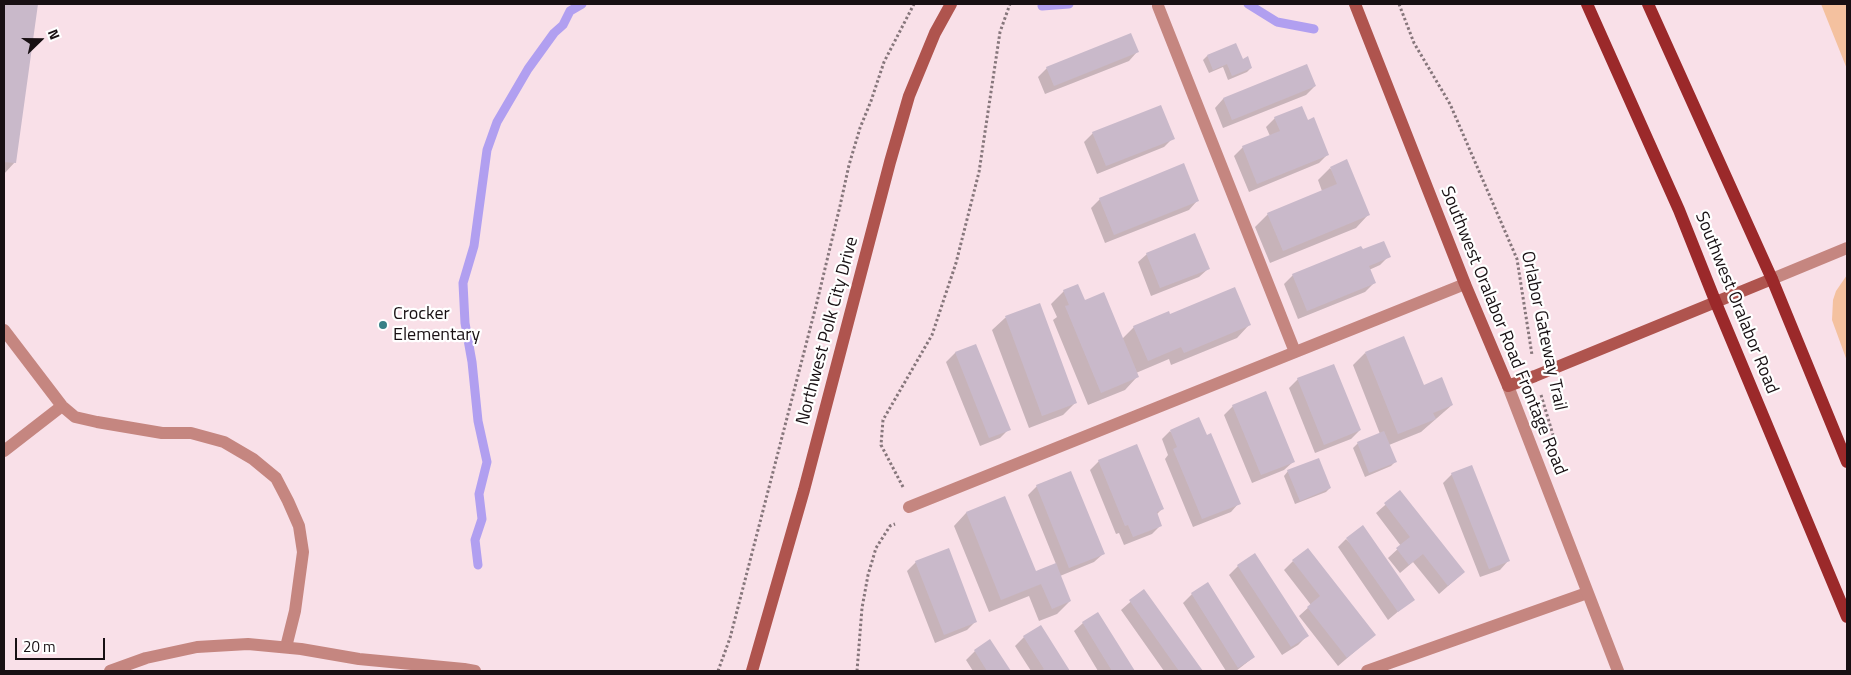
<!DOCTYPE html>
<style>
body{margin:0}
#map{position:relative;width:1851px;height:675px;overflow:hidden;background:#f9e0e8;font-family:"Titillium Web",sans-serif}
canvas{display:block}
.frame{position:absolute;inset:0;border:5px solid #181013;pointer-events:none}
.north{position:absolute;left:15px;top:15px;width:50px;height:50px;-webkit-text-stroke:4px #fff;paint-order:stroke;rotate:68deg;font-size:14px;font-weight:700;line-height:20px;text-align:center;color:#181013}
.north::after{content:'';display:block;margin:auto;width:18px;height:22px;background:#181013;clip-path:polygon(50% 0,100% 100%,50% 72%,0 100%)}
.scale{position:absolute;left:15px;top:638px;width:90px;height:22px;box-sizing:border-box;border:2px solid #181013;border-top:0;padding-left:6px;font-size:15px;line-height:18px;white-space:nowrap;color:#181013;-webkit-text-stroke:4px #fff;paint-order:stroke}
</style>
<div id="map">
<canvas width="1851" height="675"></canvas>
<div class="frame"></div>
<div class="north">N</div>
<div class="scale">20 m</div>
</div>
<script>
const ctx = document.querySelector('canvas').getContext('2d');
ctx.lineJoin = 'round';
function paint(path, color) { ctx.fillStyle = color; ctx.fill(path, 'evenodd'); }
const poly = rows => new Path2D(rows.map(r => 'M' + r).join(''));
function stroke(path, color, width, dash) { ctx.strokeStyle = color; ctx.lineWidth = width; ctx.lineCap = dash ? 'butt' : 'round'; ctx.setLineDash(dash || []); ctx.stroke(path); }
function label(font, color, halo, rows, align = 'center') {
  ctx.font = font + ' "Titillium Web",sans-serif'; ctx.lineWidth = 4.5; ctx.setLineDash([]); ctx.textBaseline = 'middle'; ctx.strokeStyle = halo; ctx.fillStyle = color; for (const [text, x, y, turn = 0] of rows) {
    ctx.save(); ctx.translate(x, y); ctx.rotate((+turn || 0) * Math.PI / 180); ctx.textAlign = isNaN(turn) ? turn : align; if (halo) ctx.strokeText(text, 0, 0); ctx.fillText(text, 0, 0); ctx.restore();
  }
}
paint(poly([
 [1821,4,1847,4,1847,69],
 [1847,275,1847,361,1832,320,1833,300,1836,291]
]), '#f4c19f');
paint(poly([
 [4,4,37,5,15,162,4,174],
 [1137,52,1129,61,1045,94,1038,77,1047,68],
 [1207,56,1242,60,1251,68,1247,72,1228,80,1223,67,1209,73,1203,60],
 [1307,66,1315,86,1306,95,1223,128,1215,108,1223,99],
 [1275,118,1307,121,1328,154,1319,163,1249,192,1234,156,1243,147,1270,136,1266,127],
 [1093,133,1173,138,1164,147,1097,174,1084,142],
 [1330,168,1368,215,1356,228,1270,263,1255,227,1268,214,1322,191,1318,180],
 [1100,199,1197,201,1189,210,1105,243,1091,208],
 [1362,251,1389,256,1380,265,1369,270,1374,283,1365,292,1298,319,1284,284,1293,275],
 [1147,254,1208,269,1199,277,1151,296,1138,262],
 [1064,291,1084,301,1122,339,1134,327,1169,316,1249,325,1237,338,1171,365,1169,359,1136,373,1137,377,1125,390,1088,405,1053,320,1057,317,1051,304],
 [1039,305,1076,402,1063,415,1029,428,992,330,1005,318],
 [975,345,1009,429,1000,438,980,446,946,362,955,353],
 [1365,353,1452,405,1421,432,1389,445,1395,462,1391,466,1365,477,1353,448,1358,443,1380,434,1353,365],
 [1298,379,1360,430,1351,439,1315,453,1289,388],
 [1233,406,1293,462,1284,470,1252,483,1224,415],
 [1170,431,1239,503,1231,512,1193,527,1165,459,1168,455,1162,439],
 [1099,461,1162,509,1156,515,1160,526,1152,534,1124,545,1119,533,1116,534,1090,470],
 [1288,471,1330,488,1326,492,1295,504,1284,476],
 [1452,474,1508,561,1500,570,1480,577,1443,483],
 [1037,486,1103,554,1094,562,1060,576,1070,601,1057,614,1039,621,1029,596,989,612,954,526,966,513,1005,498,1035,572,1056,564,1028,495],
 [1400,492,1464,572,1439,594,1413,562,1400,573,1388,558,1401,546,1376,513],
 [1346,539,1413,599,1388,620,1338,547],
 [1254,555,1307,636,1298,645,1282,655,1229,575,1238,566],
 [1293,561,1374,635,1338,666,1299,616,1311,605,1284,570],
 [916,562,976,621,967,630,935,643,907,571],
 [1207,584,1254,657,1236,671,1226,671,1183,603,1192,594],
 [1144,590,1201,671,1164,671,1121,610],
 [1098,614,1133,671,1098,671,1074,631,1083,623],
 [1041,627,1069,671,1031,671,1015,646,1024,637],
 [990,641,1009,671,973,671,966,660,975,651]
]), '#0003');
stroke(poly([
 [1248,4,1277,22,1314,29],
 [1042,6,1069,4],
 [478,565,475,540,482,519,479,494,487,462,478,421,472,362,465,323,463,283,474,246,487,150,497,122,528,69,554,33,563,25,570,11,582,4]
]), '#b19ff0', 9);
paint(poly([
 [4,4,38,4,16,163,4,162],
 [1131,33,1139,52,1054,86,1046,67],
 [1236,43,1243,59,1248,56,1252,68,1232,76,1227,64,1213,70,1207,55],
 [1307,64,1316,86,1232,120,1223,98],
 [1161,105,1175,139,1106,166,1092,132],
 [1302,106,1308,120,1314,117,1329,155,1257,184,1242,146,1280,131,1274,117],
 [1347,159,1370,215,1283,251,1267,213,1337,184,1330,167],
 [1184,163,1199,201,1114,235,1099,198],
 [1195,233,1210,269,1160,288,1146,253],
 [1384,241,1391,257,1369,266,1376,283,1307,311,1292,274,1361,246,1363,249],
 [1078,284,1085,300,1104,292,1139,377,1101,393,1065,306,1069,305,1063,290],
 [1235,287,1251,325,1184,353,1181,347,1148,361,1133,326,1169,311,1170,314],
 [1040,303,1077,403,1042,416,1005,316],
 [1404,336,1424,385,1442,377,1453,405,1433,413,1436,419,1398,434,1365,352],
 [976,344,1011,430,989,438,955,352],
 [1334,364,1361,430,1324,445,1297,378],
 [1266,391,1295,462,1261,475,1232,405],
 [1199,417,1207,435,1211,433,1241,504,1202,519,1173,449,1177,447,1170,430],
 [1384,431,1397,462,1369,473,1357,442],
 [1137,444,1164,509,1157,512,1162,526,1133,537,1128,525,1125,526,1098,460],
 [1319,458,1331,488,1300,501,1287,470],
 [1472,465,1510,561,1489,569,1451,473],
 [1071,471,1105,554,1069,568,1036,485],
 [1400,490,1465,572,1448,586,1423,554,1409,565,1396,548,1410,537,1384,503],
 [1005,496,1036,571,1056,563,1071,601,1052,609,1041,584,1001,600,966,512],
 [1363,525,1415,600,1398,612,1346,538],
 [949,548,977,622,944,635,915,561],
 [1308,548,1376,635,1347,658,1307,607,1320,596,1292,560],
 [1255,553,1309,636,1291,647,1237,565],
 [1208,582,1255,657,1238,668,1191,593],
 [1144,589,1203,671,1179,671,1129,600],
 [1098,612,1135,671,1112,671,1082,622],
 [1041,625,1070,671,1040,671,1044,669,1023,636],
 [990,639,1011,671,987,671,974,650]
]), '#c9b9ca');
stroke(poly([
 [1399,4,1414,43,1450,104,1517,259,1532,355],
 [1541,395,1553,435],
 [903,487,881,445,883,420,932,335,956,263,979,172,1000,32,1010,4],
 [718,671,730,638,817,302,840,206,849,165,860,128,871,101,884,62,914,4],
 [857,671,862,608,868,575,876,548,890,526,895,524]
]), '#86767b', 3, [2.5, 2.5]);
stroke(poly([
 [1158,6,1295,352],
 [4,330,62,406,75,417,97,422,162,433,191,433,224,442,253,459,276,478,288,501,299,526,303,552,295,611,286,647],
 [4,451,62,406],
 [909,507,1465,284],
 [1367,671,1587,593]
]), '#c58680', 12);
stroke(poly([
 [1772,279,1847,248],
 [1508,386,1618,671],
 [110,671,146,658,197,647,248,644,301,649,359,659,464,669,475,671]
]), '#c58680', 12);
stroke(poly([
 [1355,4,1465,284,1508,386,1535,376,1772,279],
 [752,671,804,490,890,162,909,96,935,33,951,4]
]), '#af544e', 12);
stroke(poly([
 [1587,4,1679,210,1716,303,1847,617],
 [1648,4,1772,279,1847,462]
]), '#9b292a', 12);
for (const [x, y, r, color] of [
 [383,325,5,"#378086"]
]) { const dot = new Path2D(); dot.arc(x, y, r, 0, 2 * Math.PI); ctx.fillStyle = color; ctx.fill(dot); stroke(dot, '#fff', 2); }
label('18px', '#181013', '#fff', [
 ["Southwest Oralabor Road",1736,303,68],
 ["Northwest Polk City Drive",828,331,-75],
 ["Southwest Oralabor Road Frontage Road",1503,331,68],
 ["Orlabor Gateway Trail",1543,331,78]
]);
label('18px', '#181013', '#fff', [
 ["Crocker",393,315],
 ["Elementary",393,336]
], 'left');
</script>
